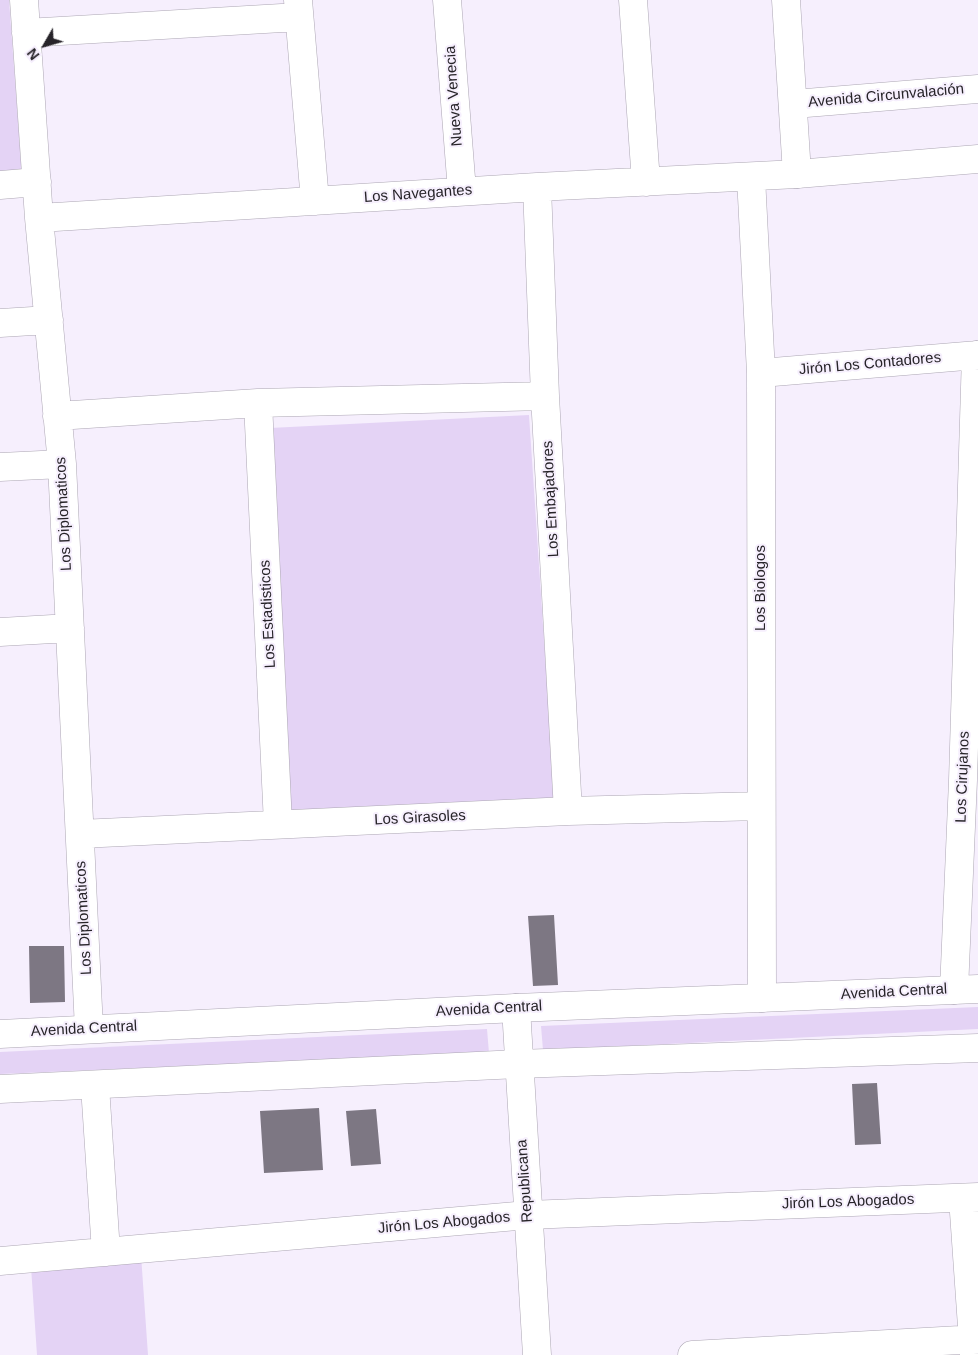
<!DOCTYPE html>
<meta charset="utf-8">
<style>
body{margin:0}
#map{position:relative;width:978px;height:1355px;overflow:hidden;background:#f6effd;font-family:Arial,sans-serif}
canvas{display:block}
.north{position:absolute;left:20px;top:20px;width:50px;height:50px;-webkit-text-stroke:4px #f6effd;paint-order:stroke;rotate:232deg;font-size:14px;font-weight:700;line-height:20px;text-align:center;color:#272429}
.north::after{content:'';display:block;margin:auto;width:18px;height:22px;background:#272429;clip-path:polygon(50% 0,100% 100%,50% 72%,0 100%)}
</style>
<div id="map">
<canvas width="978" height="1355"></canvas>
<div class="north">N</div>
</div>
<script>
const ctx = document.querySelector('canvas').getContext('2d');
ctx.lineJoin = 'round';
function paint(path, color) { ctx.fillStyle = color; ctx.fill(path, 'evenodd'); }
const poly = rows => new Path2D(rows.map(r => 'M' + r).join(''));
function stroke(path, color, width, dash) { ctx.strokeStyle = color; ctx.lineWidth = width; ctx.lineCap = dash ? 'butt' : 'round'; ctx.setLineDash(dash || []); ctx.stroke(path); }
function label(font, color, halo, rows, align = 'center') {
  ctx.font = font + ' Arial,sans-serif'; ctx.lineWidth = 4; ctx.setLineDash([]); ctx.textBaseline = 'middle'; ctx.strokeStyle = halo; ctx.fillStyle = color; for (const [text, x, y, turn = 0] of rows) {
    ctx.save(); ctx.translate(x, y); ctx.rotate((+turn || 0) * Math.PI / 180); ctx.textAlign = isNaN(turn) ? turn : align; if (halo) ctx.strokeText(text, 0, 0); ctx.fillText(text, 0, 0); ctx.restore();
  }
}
paint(poly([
 [0,0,9,0,22,175,0,176],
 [529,415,555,805,288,817,270,428],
 [978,1007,978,1029,543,1050,541,1026],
 [487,1029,489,1053,0,1074,0,1052],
 [141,1255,148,1355,37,1355,31,1267]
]), '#e4d3f5');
paint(poly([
 [554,915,558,985,533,986,528,916],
 [29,946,64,946,65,1002,30,1003],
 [877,1083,881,1144,855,1145,852,1084],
 [319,1108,323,1170,264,1173,260,1111],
 [376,1109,381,1164,351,1166,346,1111]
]), '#7d7783');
const minor = poly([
 [24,0,39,218,62,464,89,1029],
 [298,0,315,201],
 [447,0,462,191],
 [633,0,646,182],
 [26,33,299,17],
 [751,177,761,373,762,998],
 [0,185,37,182],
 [537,187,545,396,568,811],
 [39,218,537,187,797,174],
 [0,323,49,320],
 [761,373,978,355],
 [258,403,278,824],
 [57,416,258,403,545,396],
 [0,467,62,464],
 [0,632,70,628],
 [80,834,568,811,760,806],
 [954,990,963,780,976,355],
 [95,1086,106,1252],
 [963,1198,974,1355],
 [0,1261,528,1215,978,1197],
 [692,1355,978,1339]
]);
const tertiary = poly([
 [786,0,797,174,978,159],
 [794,104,978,89],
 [516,1008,537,1355]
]);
const secondary = poly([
 [0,1034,516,1008,978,989],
 [0,1089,518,1064,978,1048]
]);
stroke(minor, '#aca6b3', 29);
stroke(tertiary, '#aca6b3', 29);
stroke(secondary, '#aca6b3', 29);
stroke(minor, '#fff', 28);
stroke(tertiary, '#fff', 28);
stroke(secondary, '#fff', 28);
label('15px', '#272429', '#f6effd', [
 ["Nueva Venecia",454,96,-94],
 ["Avenida Circunvalación",886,96,-5],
 ["Los Navegantes",418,194,-4],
 ["Jirón Los Contadores",870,364,-5],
 ["Los Embajadores",551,499,-93],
 ["Los Diplomaticos",64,514,-93],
 ["Los Biologos",761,588,-90],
 ["Los Estadisticos",268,614,-93],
 ["Los Cirujanos",963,777,-88],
 ["Los Girasoles",420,818,-3],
 ["Los Diplomaticos",84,918,-93],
 ["Avenida Central",894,992,-3],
 ["Avenida Central",489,1009,-3],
 ["Avenida Central",84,1029,-3],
 ["Republicana",525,1181,-94],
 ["Jirón Los Abogados",848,1202,-2],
 ["Jirón Los Abogados",444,1223,-5]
]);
</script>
